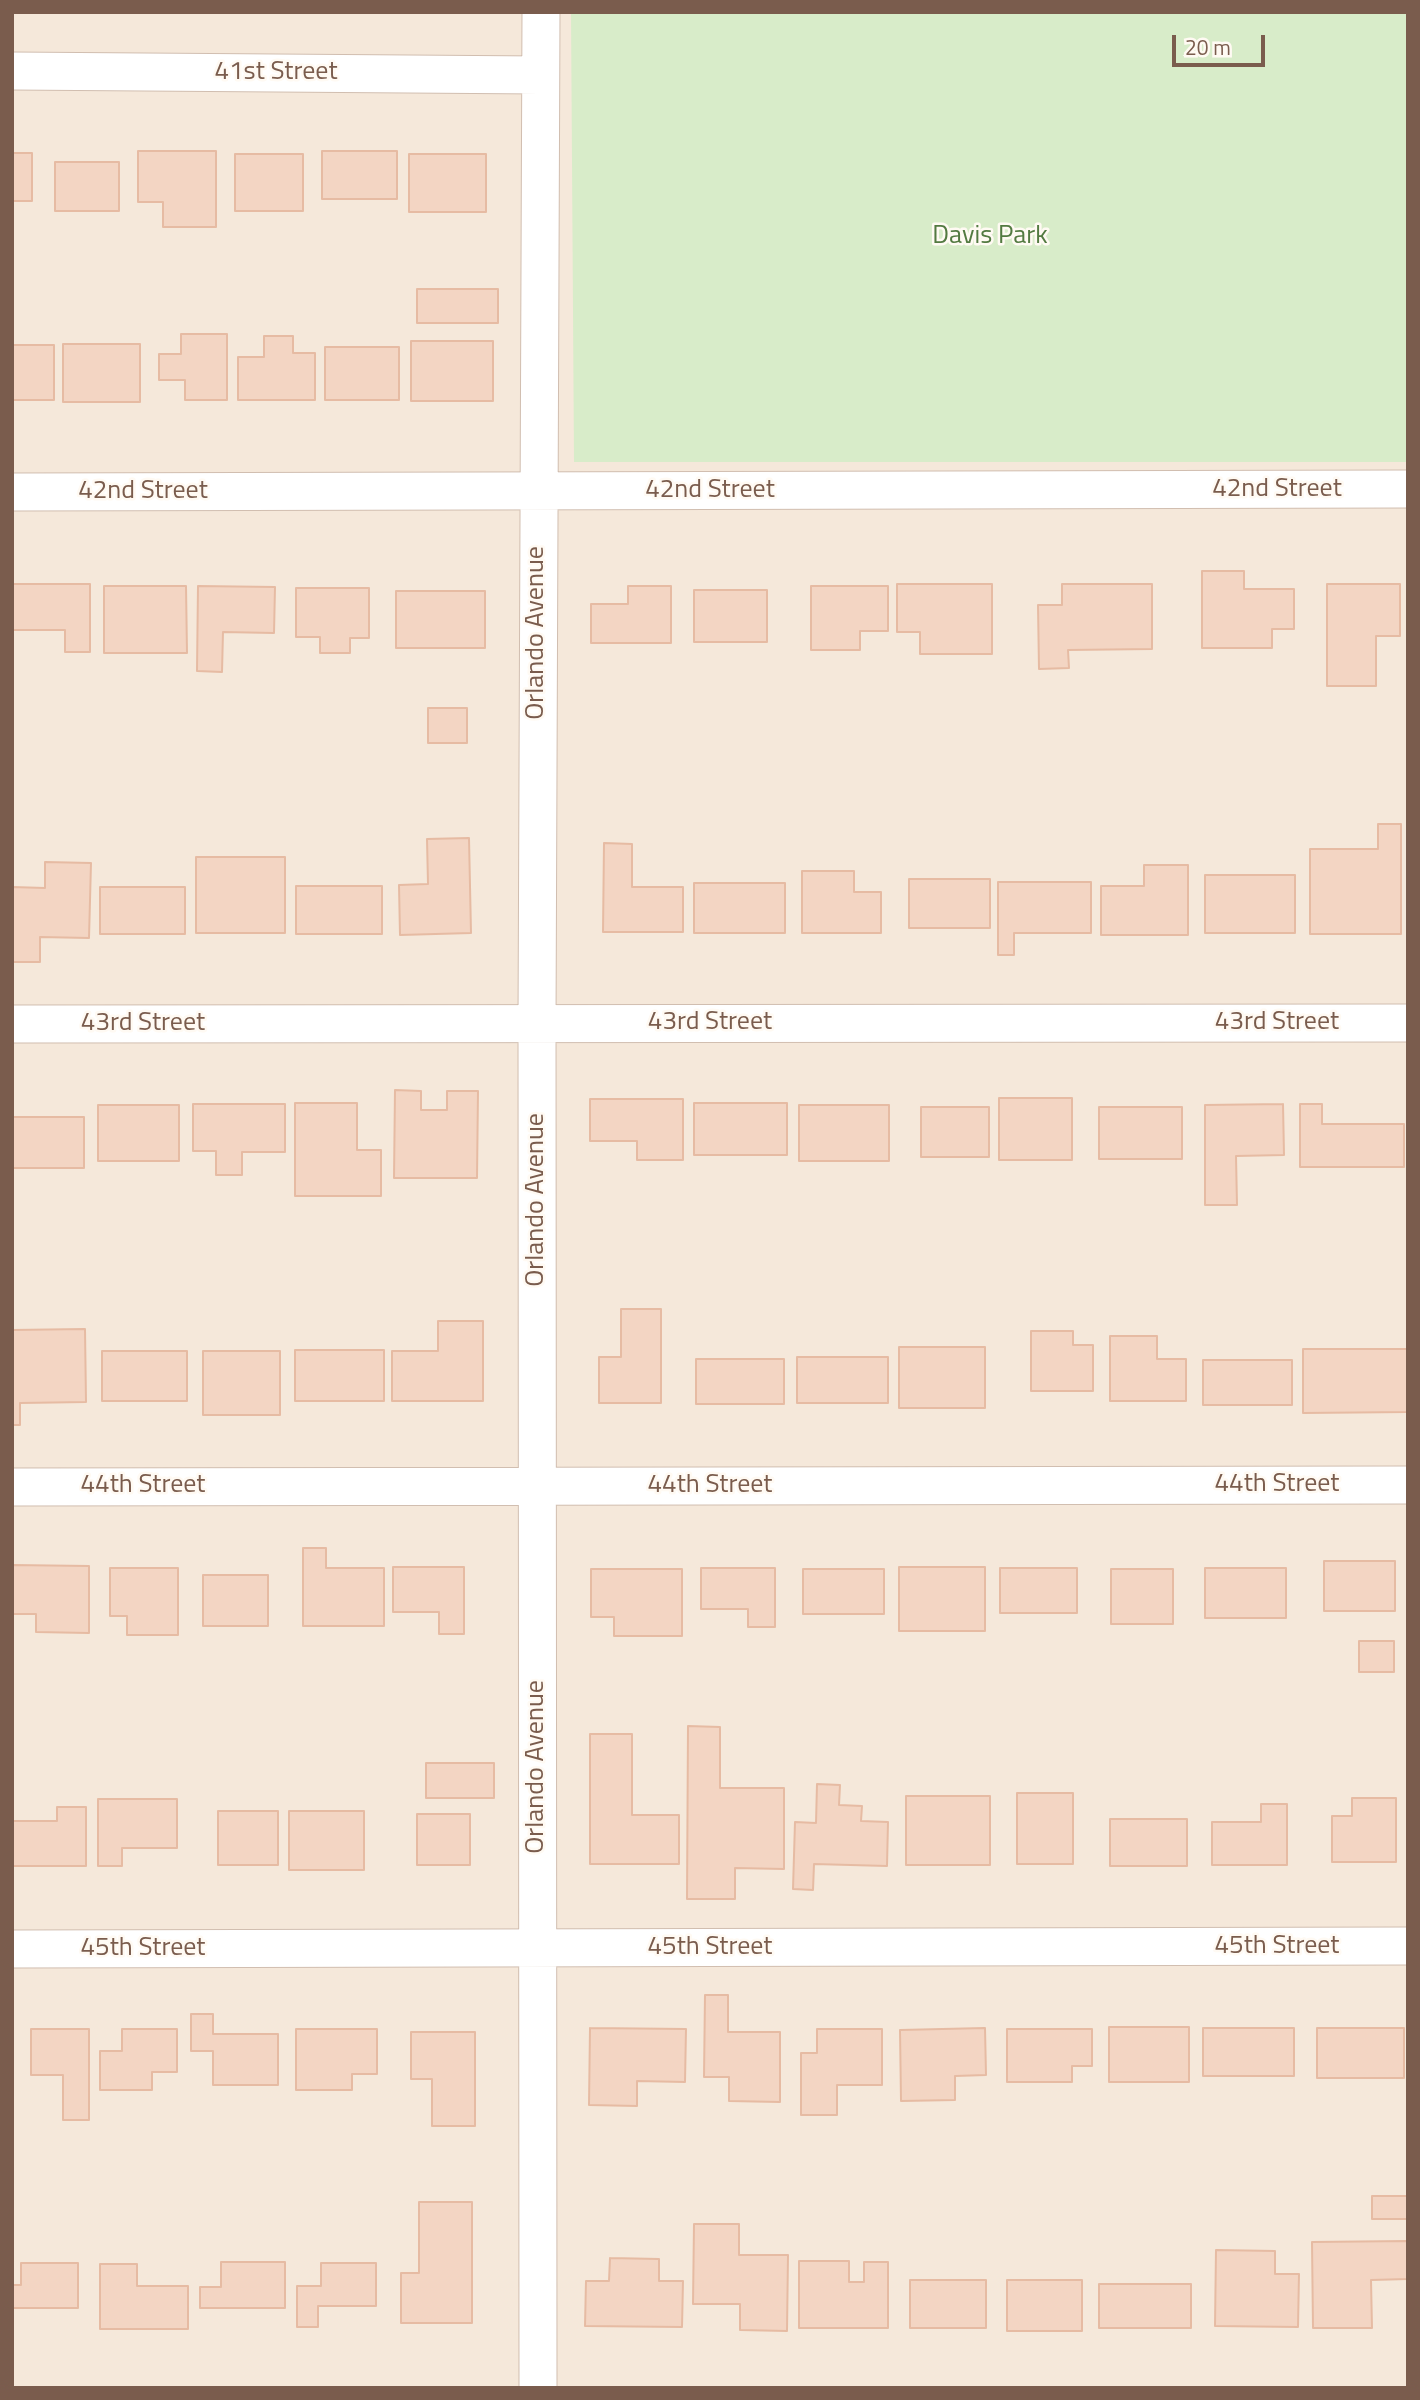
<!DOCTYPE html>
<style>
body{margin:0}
#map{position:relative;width:1420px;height:2400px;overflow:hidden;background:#fdf6ec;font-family:"Titillium Web",sans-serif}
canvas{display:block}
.frame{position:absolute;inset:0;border:14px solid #7a5c4d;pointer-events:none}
.scale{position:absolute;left:1172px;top:35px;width:93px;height:32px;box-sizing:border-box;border:4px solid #7a5c4d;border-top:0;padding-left:9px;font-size:21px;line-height:24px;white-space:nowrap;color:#7a5c4d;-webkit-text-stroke:5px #fffaf3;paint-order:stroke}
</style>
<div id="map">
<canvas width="1420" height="2400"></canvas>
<div class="frame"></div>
<div class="scale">20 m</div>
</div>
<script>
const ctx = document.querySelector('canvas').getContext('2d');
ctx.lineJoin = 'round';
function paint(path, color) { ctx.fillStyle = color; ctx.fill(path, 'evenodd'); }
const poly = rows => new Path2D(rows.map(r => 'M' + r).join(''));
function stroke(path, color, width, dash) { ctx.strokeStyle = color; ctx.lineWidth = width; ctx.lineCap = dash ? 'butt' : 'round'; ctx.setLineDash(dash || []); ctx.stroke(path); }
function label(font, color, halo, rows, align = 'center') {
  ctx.font = font + ' "Titillium Web",sans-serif'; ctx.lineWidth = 5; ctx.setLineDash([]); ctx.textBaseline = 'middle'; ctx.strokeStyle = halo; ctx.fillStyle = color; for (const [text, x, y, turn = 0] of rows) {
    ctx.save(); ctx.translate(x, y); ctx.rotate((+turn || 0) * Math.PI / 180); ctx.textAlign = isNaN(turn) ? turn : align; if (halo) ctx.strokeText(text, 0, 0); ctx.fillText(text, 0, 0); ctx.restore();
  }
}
paint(poly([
 [12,12,1408,12,1408,2388,12,2388]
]), '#f5e8da');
paint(poly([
 [571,12,1408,12,1408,462,574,462]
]), '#d8ecc9');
const building = poly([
 [138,151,216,151,216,227,163,227,163,202,138,202,138,151],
 [322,151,397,151,397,199,322,199,322,151],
 [12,153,32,153,32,201,12,201,12,153],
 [235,154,303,154,303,211,235,211,235,154],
 [409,154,486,154,486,212,409,212,409,154],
 [55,162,119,162,119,211,55,211,55,162],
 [417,289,498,289,498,323,417,323,417,289],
 [181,334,227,334,227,400,185,400,185,380,159,380,159,354,181,354,181,334],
 [264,336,293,336,293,353,315,353,315,400,238,400,238,357,264,357,264,336],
 [411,341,493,341,493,401,411,401,411,341],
 [63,344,140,344,140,402,63,402,63,344],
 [12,345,54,345,54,400,12,400,12,345],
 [325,347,399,347,399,400,325,400,325,347],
 [1202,571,1244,571,1244,589,1294,589,1294,629,1272,629,1272,648,1202,648,1202,571],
 [12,584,90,584,90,652,65,652,65,630,12,630,12,584],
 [897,584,992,584,992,654,920,654,920,632,897,632,897,584],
 [1062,584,1152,584,1152,649,1068,650,1069,668,1039,669,1038,605,1062,605,1062,584],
 [1327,584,1400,584,1400,636,1376,636,1376,686,1327,686,1327,584],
 [104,586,186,586,187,653,104,653,104,586],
 [198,586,275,587,274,633,223,632,222,672,197,671,198,586],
 [628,586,671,586,671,643,591,643,591,604,628,604,628,586],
 [811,586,888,586,888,631,860,631,860,650,811,650,811,586],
 [296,588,369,588,369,638,350,638,350,653,320,653,320,637,296,637,296,588],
 [694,590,767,590,767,642,694,642,694,590],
 [396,591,485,591,485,648,396,648,396,591],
 [428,708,467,708,467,743,428,743,428,708],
 [1378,824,1401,824,1401,934,1310,934,1310,849,1378,849,1378,824],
 [469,838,471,933,400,935,399,885,428,884,427,839,469,838],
 [604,843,632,844,632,887,683,887,683,932,603,932,604,843],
 [196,857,285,857,285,933,196,933,196,857],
 [45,862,91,863,89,938,40,937,40,962,12,962,12,887,45,888,45,862],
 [1144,865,1188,865,1188,935,1101,935,1101,886,1144,886,1144,865],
 [802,871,854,871,854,892,881,892,881,933,802,933,802,871],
 [1205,875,1295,875,1295,933,1205,933,1205,875],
 [909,879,990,879,990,928,909,928,909,879],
 [998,882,1091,882,1091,933,1014,933,1014,955,998,955,998,882],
 [694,883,785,883,785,933,694,933,694,883],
 [296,886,382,886,382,934,296,934,296,886],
 [100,887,185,887,185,934,100,934,100,887],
 [395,1090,421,1091,421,1110,447,1110,447,1091,478,1091,477,1178,394,1178,395,1090],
 [999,1098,1072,1098,1072,1160,999,1160,999,1098],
 [590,1099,683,1099,683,1160,637,1160,637,1141,590,1141,590,1099],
 [295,1103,357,1103,357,1150,381,1150,381,1196,295,1196,295,1103],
 [694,1103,787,1103,787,1155,694,1155,694,1103],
 [193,1104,285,1104,285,1152,242,1152,242,1175,216,1175,216,1151,193,1151,193,1104],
 [1283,1104,1284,1155,1236,1156,1237,1205,1205,1205,1205,1105,1283,1104],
 [1300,1104,1322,1104,1322,1124,1404,1124,1404,1167,1300,1167,1300,1104],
 [98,1105,179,1105,179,1161,98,1161,98,1105],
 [799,1105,889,1105,889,1161,799,1161,799,1105],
 [921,1107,989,1107,989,1157,921,1157,921,1107],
 [1099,1107,1182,1107,1182,1159,1099,1159,1099,1107],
 [12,1117,84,1117,84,1168,12,1168,12,1117],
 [621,1309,661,1309,661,1403,599,1403,599,1357,621,1357,621,1309],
 [438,1321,483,1321,483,1401,392,1401,392,1351,438,1351,438,1321],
 [85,1329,86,1402,20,1403,20,1425,12,1425,12,1330,85,1329],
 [1031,1331,1073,1331,1073,1345,1093,1345,1093,1391,1031,1391,1031,1331],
 [1110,1336,1157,1336,1157,1359,1186,1359,1186,1401,1110,1401,1110,1336],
 [899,1347,985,1347,985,1408,899,1408,899,1347],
 [1303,1349,1408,1349,1408,1412,1303,1413,1303,1349],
 [295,1350,384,1350,384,1401,295,1401,295,1350],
 [102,1351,187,1351,187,1401,102,1401,102,1351],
 [203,1351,280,1351,280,1415,203,1415,203,1351],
 [797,1357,888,1357,888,1403,797,1403,797,1357],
 [696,1359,784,1359,784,1404,696,1404,696,1359],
 [1203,1360,1292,1360,1292,1405,1203,1405,1203,1360],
 [303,1548,326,1548,326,1568,384,1568,384,1626,303,1626,303,1548],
 [1324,1561,1395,1561,1395,1611,1324,1611,1324,1561],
 [12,1565,89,1566,89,1633,36,1632,36,1614,12,1614,12,1565],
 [393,1567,464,1567,464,1634,439,1634,439,1612,393,1612,393,1567],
 [899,1567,985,1567,985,1631,899,1631,899,1567],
 [110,1568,178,1568,178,1635,127,1635,127,1616,110,1616,110,1568],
 [701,1568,775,1568,775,1627,748,1627,748,1609,701,1609,701,1568],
 [1000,1568,1077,1568,1077,1613,1000,1613,1000,1568],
 [1205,1568,1286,1568,1286,1618,1205,1618,1205,1568],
 [591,1569,682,1569,682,1636,614,1636,614,1617,591,1617,591,1569],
 [803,1569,884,1569,884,1614,803,1614,803,1569],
 [1111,1569,1173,1569,1173,1624,1111,1624,1111,1569],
 [203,1575,268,1575,268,1626,203,1626,203,1575],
 [1359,1641,1394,1641,1394,1672,1359,1672,1359,1641],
 [688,1726,720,1727,720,1788,784,1788,784,1869,735,1868,735,1899,687,1899,688,1726],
 [590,1734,632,1734,632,1815,679,1815,679,1864,590,1864,590,1734],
 [426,1763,494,1763,494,1798,426,1798,426,1763],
 [817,1784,840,1785,839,1805,862,1806,861,1821,888,1822,887,1866,814,1864,813,1890,793,1889,795,1822,816,1823,817,1784],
 [1017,1793,1073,1793,1073,1864,1017,1864,1017,1793],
 [906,1796,990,1796,990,1865,906,1865,906,1796],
 [1352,1798,1396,1798,1396,1862,1332,1862,1332,1816,1352,1816,1352,1798],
 [98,1799,177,1799,177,1848,122,1848,122,1866,98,1866,98,1799],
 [1261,1804,1287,1804,1287,1865,1212,1865,1212,1822,1261,1822,1261,1804],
 [57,1807,86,1807,86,1866,12,1866,12,1821,57,1821,57,1807],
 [218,1811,278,1811,278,1865,218,1865,218,1811],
 [289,1811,364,1811,364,1870,289,1870,289,1811],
 [417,1814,470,1814,470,1865,417,1865,417,1814],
 [1110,1819,1187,1819,1187,1866,1110,1866,1110,1819],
 [705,1995,728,1995,728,2032,780,2032,780,2102,729,2101,729,2077,704,2077,705,1995],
 [191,2014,213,2014,213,2034,278,2034,278,2085,213,2085,213,2051,191,2051,191,2014],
 [1109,2027,1189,2027,1189,2082,1109,2082,1109,2027],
 [590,2028,686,2029,685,2082,637,2081,637,2106,589,2105,590,2028],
 [985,2028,986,2075,955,2076,955,2100,901,2101,900,2030,985,2028],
 [1203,2028,1294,2028,1294,2076,1203,2076,1203,2028],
 [1317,2028,1404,2028,1404,2078,1317,2078,1317,2028],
 [31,2029,89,2029,89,2120,63,2120,63,2075,31,2075,31,2029],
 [122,2029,177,2029,177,2072,152,2072,152,2090,100,2090,100,2051,122,2051,122,2029],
 [296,2029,377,2029,377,2074,352,2074,352,2090,296,2090,296,2029],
 [817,2029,882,2029,882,2085,837,2085,837,2115,801,2115,801,2053,817,2053,817,2029],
 [1007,2029,1092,2029,1092,2066,1072,2066,1072,2082,1007,2082,1007,2029],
 [411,2032,475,2032,475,2126,432,2126,432,2079,411,2079,411,2032],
 [1372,2196,1408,2196,1408,2219,1372,2219,1372,2196],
 [419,2202,472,2202,472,2323,401,2323,401,2273,419,2273,419,2202],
 [694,2224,739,2224,739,2255,788,2255,787,2331,740,2330,740,2304,693,2304,694,2224],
 [1408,2241,1408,2279,1371,2280,1372,2328,1313,2328,1312,2242,1408,2241],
 [1216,2250,1275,2251,1275,2274,1299,2274,1298,2327,1215,2326,1216,2250],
 [610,2258,659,2259,659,2281,683,2281,682,2327,585,2326,586,2281,609,2281,610,2258],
 [799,2261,849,2261,849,2282,864,2282,864,2262,888,2262,888,2328,799,2328,799,2261],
 [221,2262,285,2262,285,2308,200,2308,200,2287,221,2287,221,2262],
 [21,2263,78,2263,78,2308,12,2308,12,2285,21,2285,21,2263],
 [321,2263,376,2263,376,2306,318,2306,318,2327,297,2327,297,2286,321,2286,321,2263],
 [100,2264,137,2264,137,2286,188,2286,188,2329,100,2329,100,2264],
 [910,2280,986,2280,986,2328,910,2328,910,2280],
 [1007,2280,1082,2280,1082,2331,1007,2331,1007,2280],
 [1099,2284,1191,2284,1191,2328,1099,2328,1099,2284]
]);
paint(building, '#f3d5c3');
stroke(building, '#e6bba3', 2);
const minor = poly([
 [12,71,540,75],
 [12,492,1408,489],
 [12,1024,1408,1023],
 [12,1487,1408,1485],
 [12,1949,1408,1946],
 [538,2388,537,1023,541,12]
]);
stroke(minor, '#d1beb0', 39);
stroke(minor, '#fff', 37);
label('26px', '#7a5c4d', '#fffaf3', [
 ["41st Street",276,73],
 ["42nd Street",1277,490],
 ["42nd Street",710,491],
 ["42nd Street",143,492],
 ["Orlando Avenue",537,633,-90],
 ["43rd Street",710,1023],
 ["43rd Street",1277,1023],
 ["43rd Street",143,1024],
 ["Orlando Avenue",537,1200,-90],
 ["44th Street",1277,1485],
 ["44th Street",143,1486],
 ["44th Street",710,1486],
 ["Orlando Avenue",537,1767,-90],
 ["45th Street",1277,1947],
 ["45th Street",710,1948],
 ["45th Street",143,1949]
]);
label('26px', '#537a41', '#fffaf3', [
 ["Davis Park",990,237]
]);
</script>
